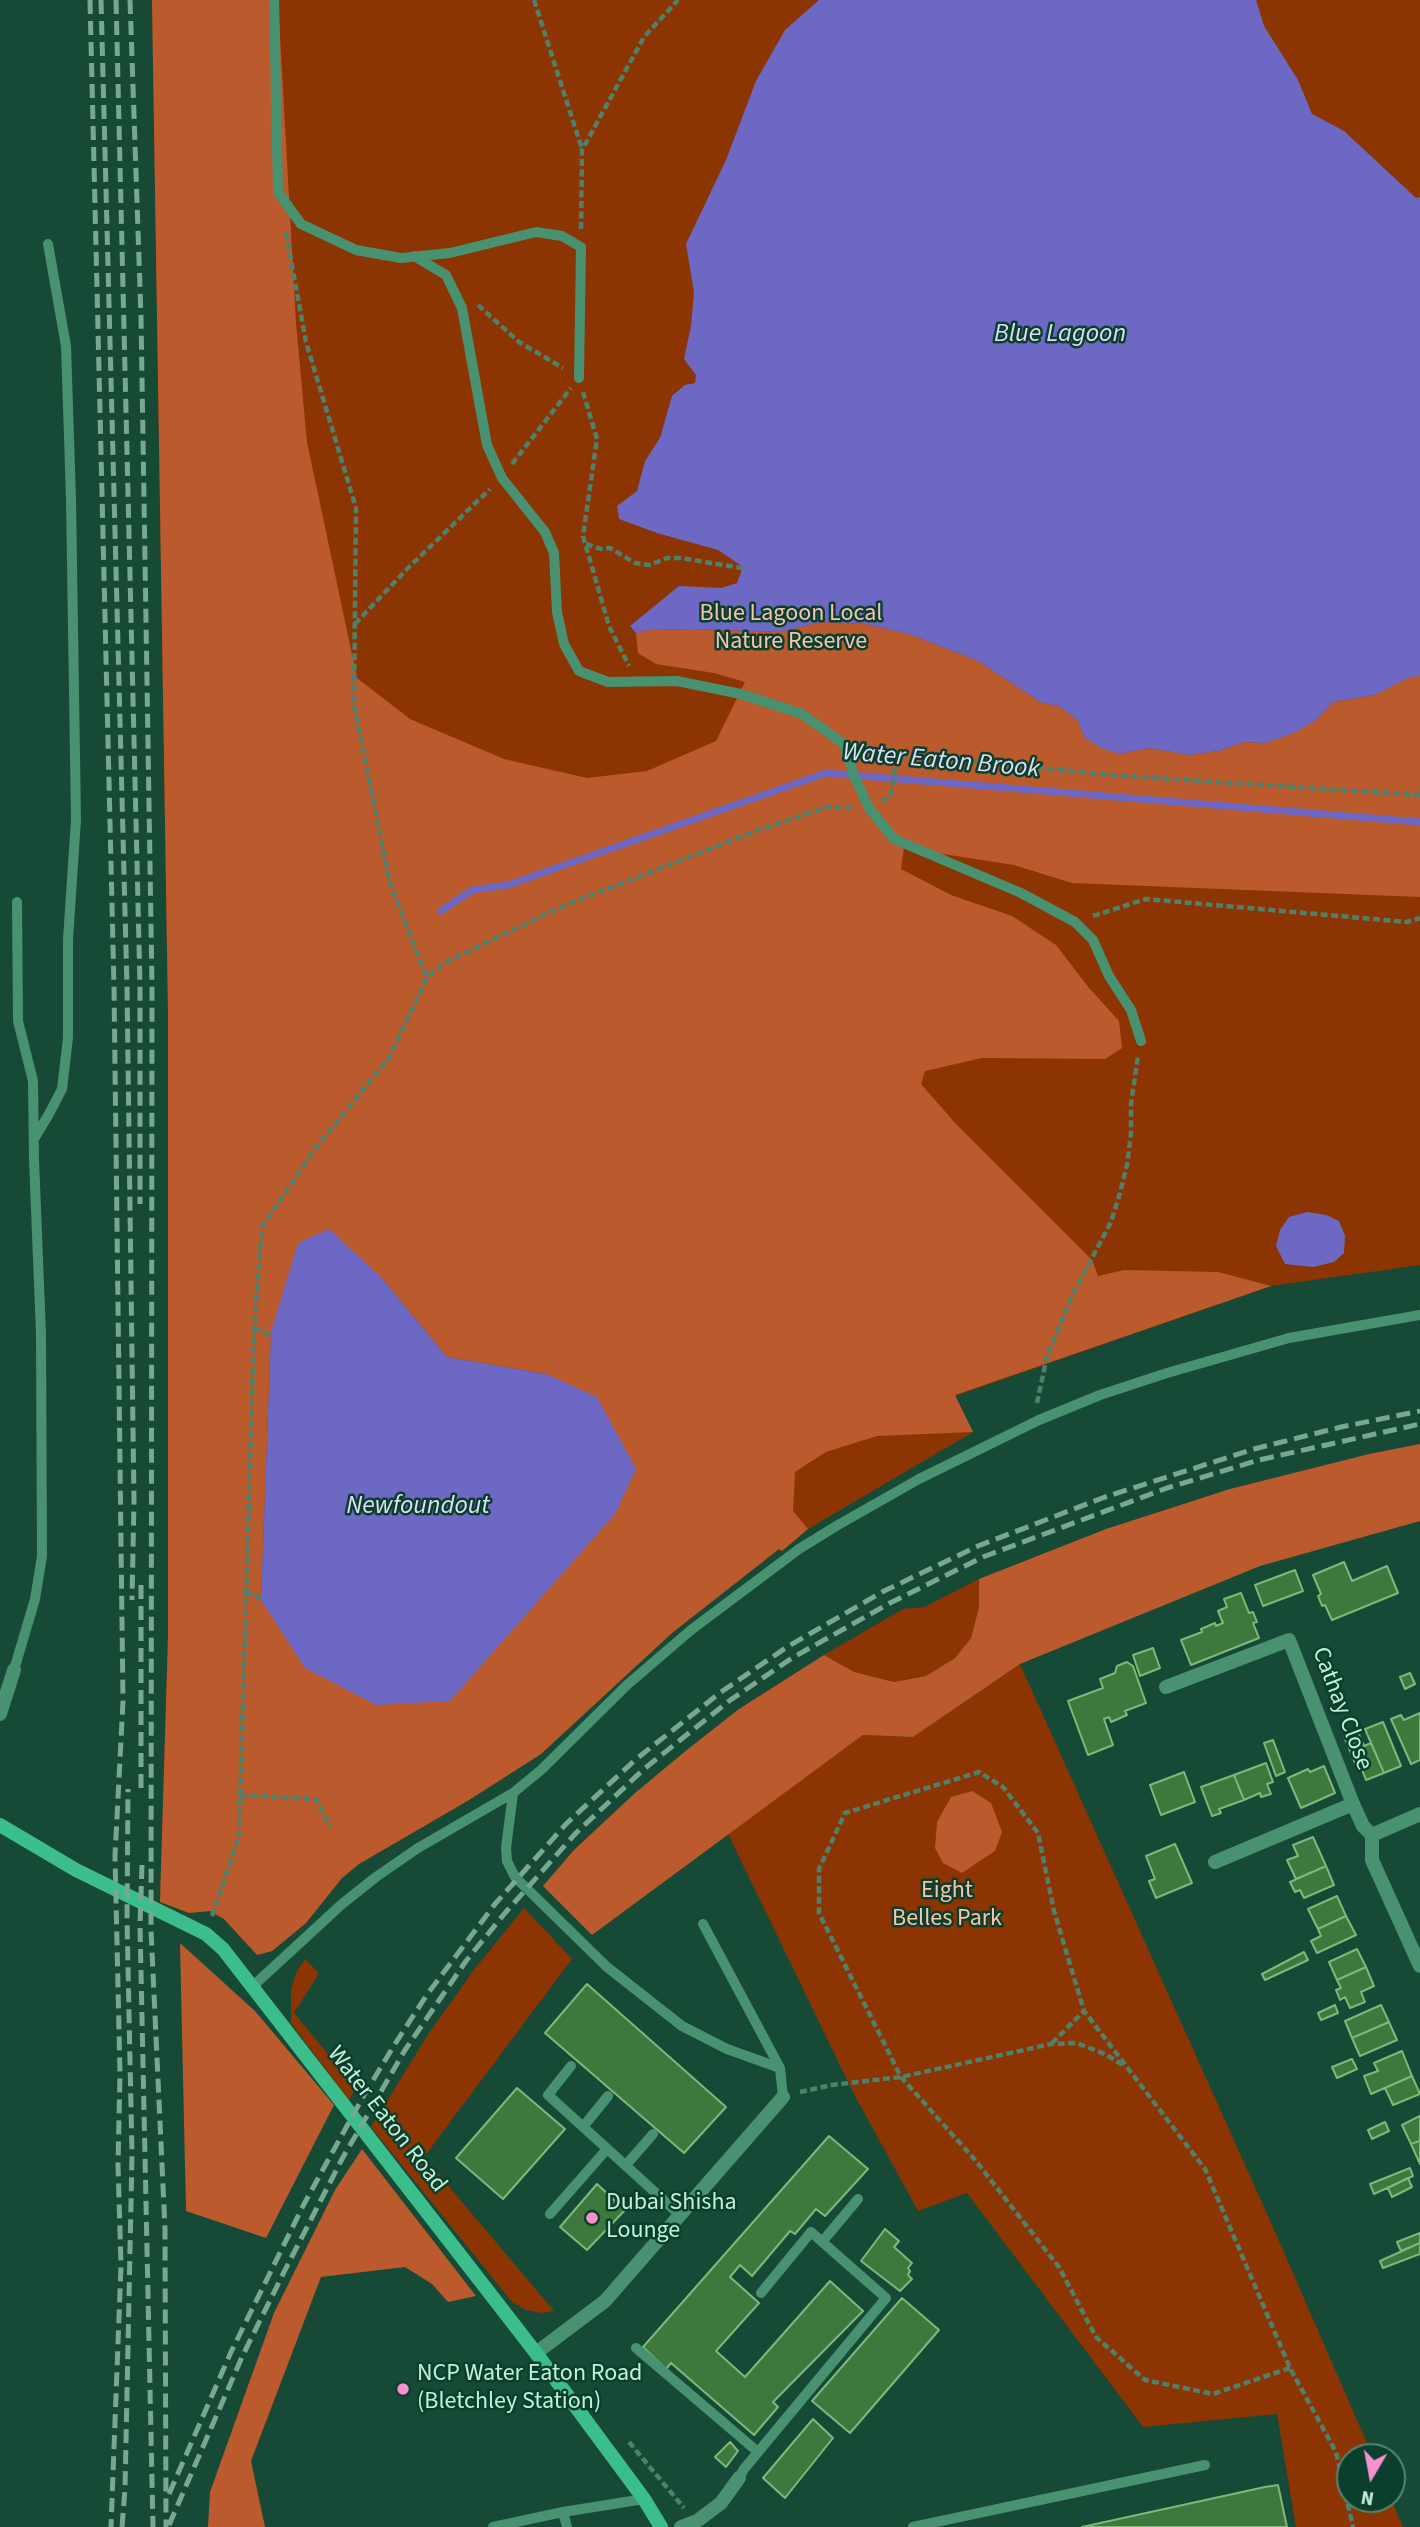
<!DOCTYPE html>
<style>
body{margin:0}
#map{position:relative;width:1420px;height:2527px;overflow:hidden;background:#174a36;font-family:"Source Sans 3",sans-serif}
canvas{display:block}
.north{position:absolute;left:1336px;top:2443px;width:70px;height:70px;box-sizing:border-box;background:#093f2c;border:2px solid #538571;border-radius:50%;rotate:190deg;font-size:19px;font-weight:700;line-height:28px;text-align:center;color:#c3efd9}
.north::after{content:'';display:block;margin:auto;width:24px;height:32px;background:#f790cf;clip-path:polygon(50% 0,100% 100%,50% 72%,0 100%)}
</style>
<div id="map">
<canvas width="1420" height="2527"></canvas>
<div class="north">N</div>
</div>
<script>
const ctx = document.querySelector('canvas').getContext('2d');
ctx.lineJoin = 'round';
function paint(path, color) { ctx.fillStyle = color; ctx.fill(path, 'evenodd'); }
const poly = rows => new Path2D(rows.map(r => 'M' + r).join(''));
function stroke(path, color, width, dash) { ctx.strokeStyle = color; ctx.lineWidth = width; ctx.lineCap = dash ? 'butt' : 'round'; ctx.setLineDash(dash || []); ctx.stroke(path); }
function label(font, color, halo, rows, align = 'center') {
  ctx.font = font + ' "Source Sans 3",sans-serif'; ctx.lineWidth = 5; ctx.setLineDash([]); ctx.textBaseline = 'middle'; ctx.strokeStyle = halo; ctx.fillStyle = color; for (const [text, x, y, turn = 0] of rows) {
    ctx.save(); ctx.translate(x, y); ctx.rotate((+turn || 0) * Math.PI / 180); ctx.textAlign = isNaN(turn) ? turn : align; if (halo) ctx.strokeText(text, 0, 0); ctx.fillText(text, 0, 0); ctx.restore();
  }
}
paint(poly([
 [152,0,1420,0,1420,1265,1271,1286,955,1396,973,1432,808,1529,782,1551,779,1549,672,1633,541,1754,469,1800,359,1864,342,1878,306,1923,272,1951,257,1955,224,1919,210,1911,189,1913,160,1902,168,1637,168,1013],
 [979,1579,979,1607,971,1638,955,1658,926,1676,894,1682,853,1672,824,1655,903,1609,924,1607],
 [1020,1664,1272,2225,1373,2457,1350,2457,1350,2499,1391,2499,1403,2527,1296,2527,1277,2414,1143,2427,967,2193,918,2211,853,2092,728,1834,863,1735,913,1737],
 [524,1908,572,1959,424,2157,554,2311,542,2313,526,2310,512,2302,371,2127,429,2033,473,1971],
 [305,1959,319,1973,294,2013,356,2088,349,2100,291,2023,291,1990,296,1973]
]), '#8c3502');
paint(poly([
 [152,0,278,0,296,323,307,442,357,678,410,719,504,759,587,778,647,771,716,741,745,682,714,673,656,664,638,653,636,633,649,630,693,629,780,632,822,622,865,624,909,634,978,661,1042,703,1059,706,1078,721,1084,737,1120,754,1149,748,1189,755,1219,751,1244,742,1266,743,1316,720,1333,702,1375,695,1410,676,1420,676,1420,897,1072,883,1014,865,904,848,901,869,951,895,1012,916,1056,945,1089,988,1119,1021,1122,1048,1105,1059,982,1058,925,1071,921,1084,956,1124,1092,1260,1098,1276,1124,1270,1218,1272,1271,1286,955,1395,973,1432,877,1436,826,1452,795,1472,793,1511,808,1529,782,1551,779,1549,672,1633,541,1754,469,1800,359,1864,342,1878,306,1923,272,1951,257,1955,224,1919,210,1911,189,1913,160,1902,168,1637,168,1013],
 [381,1277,447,1357,546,1374,261,1600,271,1332],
 [1420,1444,1420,1521,1260,1566,1020,1664,913,1737,863,1735,592,1935,543,1886,574,1850,635,1793,688,1749,739,1709,824,1655,854,1672,894,1682,926,1676,955,1658,971,1638,979,1607,979,1579,1106,1529,1230,1489,1369,1454],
 [972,1791,991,1803,1002,1832,995,1851,962,1873,943,1863,935,1848,937,1822,951,1797],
 [180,1943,255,2011,334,2105,266,2238,186,2211],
 [362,2149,476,2296,448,2302,432,2284,405,2267,321,2277,251,2461,265,2527,208,2527,210,2492,274,2313,335,2190]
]), '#ba5a2d');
paint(poly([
 [1256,0,1264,26,1298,80,1312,114,1344,131,1416,198,1420,197,1420,676,1410,677,1375,695,1333,702,1316,720,1296,732,1266,743,1244,742,1219,751,1189,755,1149,748,1120,754,1101,748,1084,737,1078,721,1059,706,1042,703,978,661,909,634,865,624,822,622,780,632,693,629,649,630,636,633,630,626,679,586,721,588,737,583,743,567,718,550,657,533,619,519,617,506,637,491,645,461,660,438,672,396,685,385,695,383,696,375,684,359,691,326,694,292,686,244,726,160,756,81,785,30,819,0],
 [1307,1212,1326,1215,1339,1221,1345,1236,1344,1253,1334,1262,1313,1267,1285,1264,1276,1246,1280,1230,1289,1217],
 [329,1229,381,1277,447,1357,546,1374,597,1397,636,1469,615,1514,450,1701,376,1705,305,1668,261,1600,271,1332,298,1243]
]), '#6d68c3');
stroke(poly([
 [441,911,472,890,508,885,826,773,1420,822]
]), '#6d68c3', 7);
const building = poly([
 [1344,1562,1352,1581,1387,1566,1398,1593,1332,1620,1325,1605,1322,1606,1318,1596,1321,1594,1313,1575,1344,1562],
 [1295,1570,1303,1591,1263,1606,1255,1585,1295,1570],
 [1241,1593,1249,1613,1253,1612,1257,1622,1253,1623,1259,1638,1191,1665,1181,1640,1202,1632,1201,1629,1215,1623,1216,1626,1223,1623,1218,1611,1227,1607,1224,1599,1241,1593],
 [1153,1648,1160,1668,1140,1676,1133,1655,1153,1648],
 [1127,1662,1133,1666,1146,1703,1125,1711,1127,1715,1111,1722,1109,1717,1104,1719,1113,1745,1088,1755,1068,1701,1103,1688,1100,1679,1115,1673,1117,1666,1127,1662],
 [1410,1673,1415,1684,1405,1689,1400,1677,1410,1673],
 [1420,1713,1420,1760,1411,1764,1391,1719,1401,1715,1404,1720,1420,1713],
 [1383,1722,1401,1766,1384,1773,1365,1729,1383,1722],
 [1357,1730,1364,1746,1371,1743,1384,1773,1366,1780,1359,1762,1355,1763,1344,1736,1357,1730],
 [1273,1740,1285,1772,1276,1776,1264,1743,1273,1740],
 [1266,1763,1273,1782,1267,1784,1271,1794,1261,1797,1260,1793,1244,1800,1234,1775,1266,1763],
 [1324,1766,1335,1793,1301,1808,1288,1778,1308,1769,1310,1772,1324,1766],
 [1184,1772,1195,1802,1161,1815,1150,1785,1184,1772],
 [1234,1775,1244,1800,1219,1809,1221,1813,1212,1816,1201,1787,1234,1775],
 [1313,1837,1326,1866,1296,1879,1287,1860,1298,1856,1293,1845,1313,1837],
 [1175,1844,1192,1883,1156,1898,1149,1881,1155,1879,1146,1856,1175,1844],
 [1326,1866,1334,1885,1304,1898,1300,1890,1295,1892,1290,1882,1326,1866],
 [1337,1896,1346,1916,1318,1929,1308,1909,1337,1896],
 [1346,1916,1356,1935,1317,1953,1311,1941,1321,1936,1318,1929,1346,1916],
 [1357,1949,1366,1967,1337,1980,1329,1962,1357,1949],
 [1304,1952,1308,1960,1265,1980,1262,1974,1304,1952],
 [1366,1967,1374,1986,1361,1992,1365,2002,1350,2008,1345,1997,1340,2000,1336,1990,1341,1988,1337,1980,1366,1967],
 [587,1984,726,2107,684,2153,545,2033,587,1984],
 [1335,2005,1338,2013,1321,2020,1318,2013,1335,2005],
 [1381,2005,1389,2022,1352,2038,1345,2021,1381,2005],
 [1389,2022,1397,2040,1360,2056,1352,2038,1389,2022],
 [1402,2051,1412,2076,1371,2094,1364,2076,1378,2071,1374,2063,1402,2051],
 [1352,2059,1357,2069,1337,2078,1332,2067,1352,2059],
 [1412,2076,1420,2094,1393,2105,1385,2088,1412,2076],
 [517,2088,565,2129,503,2199,456,2158,517,2088],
 [1420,2116,1420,2141,1411,2144,1402,2125,1420,2116],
 [1385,2122,1389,2131,1372,2139,1368,2130,1385,2122],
 [829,2136,868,2169,825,2216,816,2209,795,2234,790,2231,752,2276,740,2265,730,2277,759,2303,716,2351,745,2377,830,2281,863,2311,773,2402,778,2407,754,2435,671,2363,666,2369,643,2347,829,2136],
 [1420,2141,1420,2164,1411,2144,1420,2141],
 [1410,2168,1413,2176,1374,2194,1370,2184,1410,2168],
 [1408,2178,1412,2187,1392,2197,1388,2188,1408,2178],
 [597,2184,625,2210,587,2250,560,2227,597,2184],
 [885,2229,899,2241,894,2247,912,2263,908,2268,910,2271,908,2275,912,2279,900,2291,861,2261,885,2229],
 [1420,2233,1420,2243,1401,2251,1397,2242,1420,2233],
 [1420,2243,1420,2254,1383,2268,1380,2261,1420,2243],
 [902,2298,939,2330,850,2433,812,2401,902,2298],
 [813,2419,833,2438,785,2498,763,2478,813,2419],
 [730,2442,738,2451,726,2467,715,2457,730,2442],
 [1278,2485,1287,2527,1082,2527,1265,2487,1278,2485]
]);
paint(building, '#3e783d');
stroke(building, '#7db97b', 2);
stroke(poly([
 [534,0,582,149],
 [581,229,582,150,644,37,678,0],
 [286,232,306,342,356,508,354,705,390,883,427,978],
 [478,305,519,342,563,368],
 [583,392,597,439,583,536,609,626,629,666],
 [512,464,571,388],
 [586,544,601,549,610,548,635,563,649,565,667,558,681,558,747,569],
 [355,624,407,569,490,489],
 [860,746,897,754,1122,776,1420,795],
 [882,801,891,796,897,754],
 [1093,916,1146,899,1407,922,1420,918],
 [254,1329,262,1330,271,1337],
 [1037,1403,1047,1356,1071,1298,1111,1222,1120,1193,1127,1165,1131,1134,1131,1104,1138,1056],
 [246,1594,254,1593,261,1600],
 [240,1795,316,1799,330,1827],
 [212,1916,239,1836,254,1329,262,1227,314,1150,389,1058,427,978,444,963,561,907,753,832,827,807,853,807],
 [1052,2043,1084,2011],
 [800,2092,832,2085,901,2077,1051,2044,1077,2043,1107,2055,1124,2066],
 [1290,2368,1213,2394,1145,2380,1096,2337,1059,2267,975,2160,901,2077,819,1913,819,1869,845,1813,979,1772,1003,1787,1038,1833,1054,1911,1084,2011,1205,2169,1290,2368,1336,2452,1353,2527],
 [629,2442,684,2508]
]), '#4f806b', 4.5, [7, 3.5]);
stroke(poly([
 [274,0,278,192,301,224,356,250,401,258,450,253,536,232,562,236,581,247,579,378],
 [414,256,446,275,462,308,487,445,502,478,545,532,554,553,557,612,564,644,579,671,608,682,677,681,741,694,802,714,844,744,854,776,869,808,894,839,1021,893,1075,922,1093,940,1109,976,1131,1010,1141,1041],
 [34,1139,49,1114,62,1089,68,1038,68,939,76,820,71,499,66,346,48,244],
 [14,1670,35,1599,42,1556,41,1334,34,1159,33,1081,18,1021,17,902],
 [513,1793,506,1848,507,1861,515,1877,607,1967,682,2026,727,2049,780,2068],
 [703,1924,780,2068,783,2097],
 [253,1986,342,1904,376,1877,418,1848,513,1793,541,1770,627,1685,691,1630,799,1549,838,1525,919,1479,1039,1420,1100,1395,1167,1373,1289,1338,1420,1315],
 [571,2066,548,2095,680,2215],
 [583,2127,608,2096],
 [626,2165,653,2134],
 [550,2214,607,2149],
 [822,2242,858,2199],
 [636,2348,758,2452],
 [739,2478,744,2469,886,2298,811,2232,761,2293],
 [563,2512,567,2527],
 [493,2527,563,2512,644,2499],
 [913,2527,1205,2465]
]), '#489171', 10);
stroke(poly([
 [1166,1687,1289,1640,1353,1804,1363,1826,1372,1835],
 [0,1714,14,1670],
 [1420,1814,1372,1835,1372,1860,1420,1966],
 [1215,1862,1353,1804],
 [536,2353,605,2301,783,2097],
 [681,2527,697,2521,721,2503,739,2478]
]), '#489171', 14);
stroke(poly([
 [0,1825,76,1870,206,1934,223,1949,536,2353,644,2499,661,2527]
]), '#3cbe8c', 14);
stroke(poly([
 [90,0,114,987,123,1701,115,1856,120,2073,118,2165,121,2265,111,2527],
 [101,0,127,987,134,1502,132,1600],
 [116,0,140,986,140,1204],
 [130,0,141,317,152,986,151,1930,165,2229,166,2527],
 [141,1585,141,1788],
 [142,1865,140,1925,153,2527],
 [169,2494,231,2352,304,2204,364,2095,395,2044,426,1996,495,1904,566,1824,635,1760,721,1692,787,1647,884,1591,978,1546,1105,1497,1254,1449,1341,1427,1420,1411],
 [169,2525,242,2357,284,2272,342,2159,405,2050,466,1961,505,1913,576,1833,644,1769,729,1701,792,1658,890,1603,983,1557,1167,1488,1259,1460,1420,1424],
 [122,2527,125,2489,132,2155,127,1919,128,1789]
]), '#78a792', 5, [14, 7]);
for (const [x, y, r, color] of [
 [592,2218,7,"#f790cf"],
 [403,2389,7,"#f790cf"]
]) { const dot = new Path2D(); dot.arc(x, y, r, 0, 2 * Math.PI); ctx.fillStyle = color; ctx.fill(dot); stroke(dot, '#093f2c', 2.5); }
label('24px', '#f8c4af', '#093f2c', [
 ["Blue Lagoon Local",791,615],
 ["Nature Reserve",791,643],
 ["Eight",947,1892],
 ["Belles Park",947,1920]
]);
label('24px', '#c3efd9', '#093f2c', [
 ["Cathay Close",1341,1709,69],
 ["Water Eaton Road",386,2120,52]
]);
label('24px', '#c3efd9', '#093f2c', [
 ["Dubai Shisha",606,2204],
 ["Lounge",606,2232],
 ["NCP Water Eaton Road",417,2375],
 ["(Bletchley Station)",417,2403]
], 'left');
label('italic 26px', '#dcddf6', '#093f2c', [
 ["Blue Lagoon",1060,335],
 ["Water Eaton Brook",941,762,5],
 ["Newfoundout",418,1507]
]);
</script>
